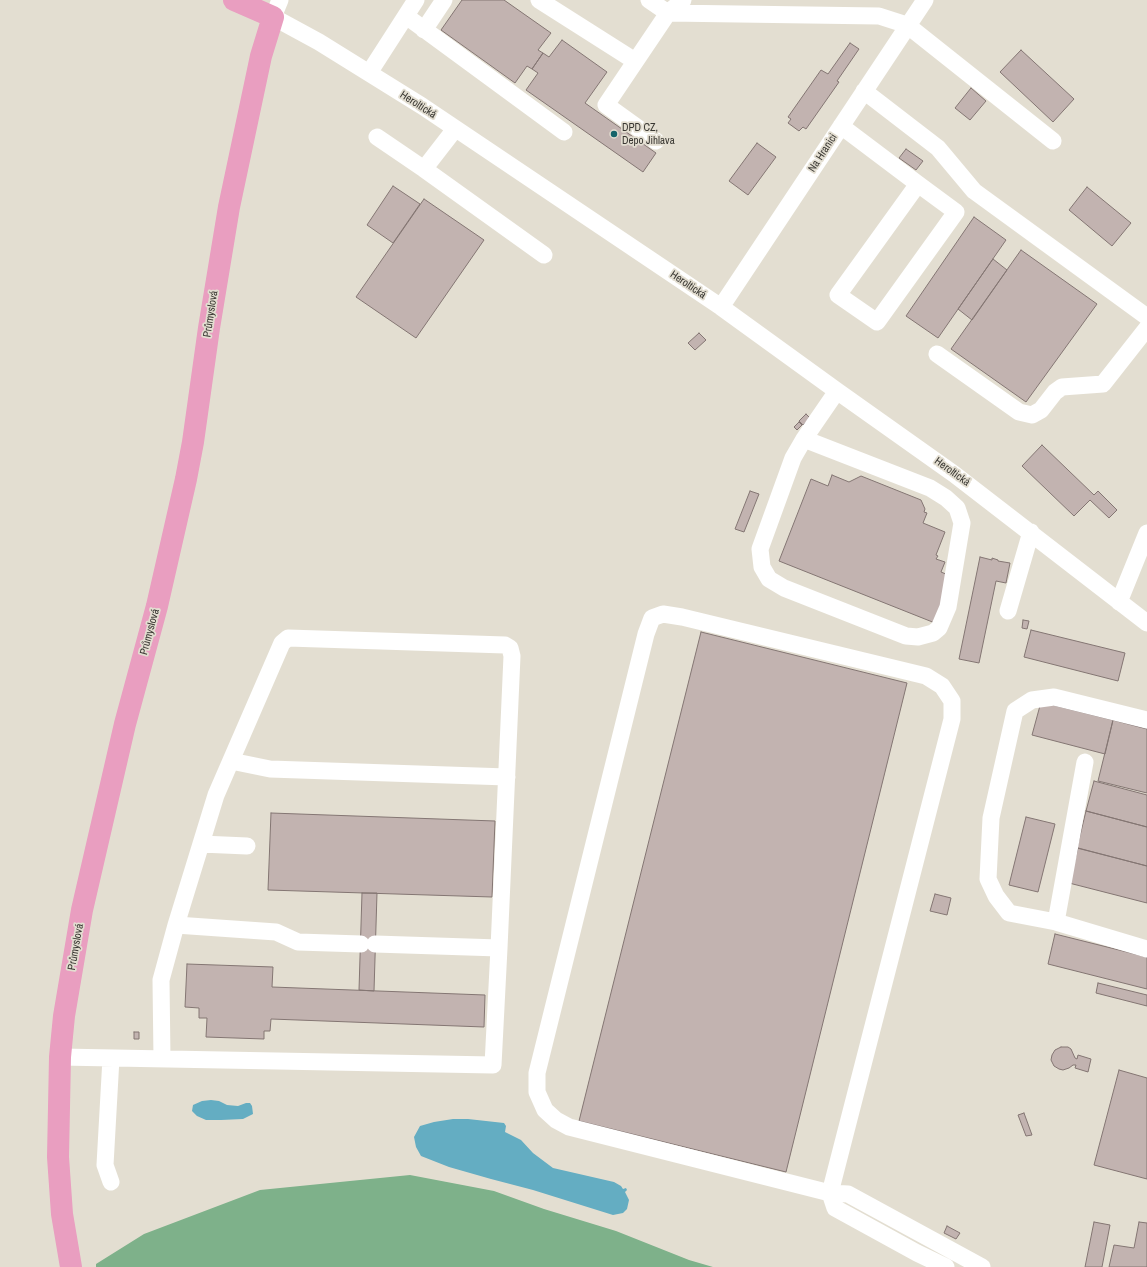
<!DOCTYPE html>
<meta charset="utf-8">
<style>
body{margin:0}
canvas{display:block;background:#e3ded1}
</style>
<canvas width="1147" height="1267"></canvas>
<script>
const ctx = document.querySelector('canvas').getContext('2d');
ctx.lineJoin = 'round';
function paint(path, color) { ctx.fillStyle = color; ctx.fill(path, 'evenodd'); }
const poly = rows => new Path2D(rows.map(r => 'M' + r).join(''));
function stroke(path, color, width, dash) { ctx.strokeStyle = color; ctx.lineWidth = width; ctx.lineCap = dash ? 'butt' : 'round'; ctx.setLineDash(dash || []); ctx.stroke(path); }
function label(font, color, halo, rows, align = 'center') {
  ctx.font = font + ' "Archivo Narrow",sans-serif'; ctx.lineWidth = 3.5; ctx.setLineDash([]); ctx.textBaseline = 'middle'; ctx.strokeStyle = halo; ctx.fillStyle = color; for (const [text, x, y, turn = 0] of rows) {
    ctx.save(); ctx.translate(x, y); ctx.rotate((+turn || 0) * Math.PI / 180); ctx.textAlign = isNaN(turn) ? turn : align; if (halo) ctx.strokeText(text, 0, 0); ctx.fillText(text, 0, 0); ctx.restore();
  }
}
paint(poly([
 [410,1175,494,1191,544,1209,616,1231,689,1260,713,1267,96,1267,96,1264,144,1234,260,1190]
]), '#7eb18a');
paint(poly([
 [211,1100,219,1101,227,1105,238,1106,246,1103,250,1103,252,1106,253,1114,243,1119,221,1120,206,1120,197,1116,192,1111,193,1105,202,1101],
 [453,1119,468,1119,504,1123,506,1126,505,1132,521,1140,533,1153,553,1168,614,1182,621,1186,623,1189,626,1188,627,1190,625,1192,629,1200,627,1209,623,1213,613,1215,533,1190,491,1179,449,1167,421,1156,416,1147,414,1137,420,1126,434,1122]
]), '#64adc2');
const building = poly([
 [462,0,504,0,551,33,538,50,543,53,532,69,527,66,515,83,441,30,462,0],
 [562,40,607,72,585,103,656,153,643,172,526,90,538,73,532,69,543,53,549,57,562,40],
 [850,43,859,49,837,81,839,82,806,129,803,127,799,131,788,123,791,119,788,117,821,70,828,74,850,43],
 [1021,50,1074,99,1053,122,1000,72,1021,50],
 [971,88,986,101,970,120,955,108,971,88],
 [757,143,776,157,748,195,729,181,757,143],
 [906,149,923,161,916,170,899,158,906,149],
 [393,186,420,204,393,243,367,225,393,186],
 [1087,187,1131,223,1112,246,1069,210,1087,187],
 [424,199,484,240,416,338,356,297,424,199],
 [974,217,1006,240,938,338,906,316,974,217],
 [1021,250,1097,304,1026,402,951,349,1021,250],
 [993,259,1007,270,972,320,958,309,993,259],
 [699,333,706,340,695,350,688,343,699,333],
 [806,414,810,418,803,425,799,421,806,414],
 [799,422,802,425,797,430,794,427,799,422],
 [1042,445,1094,495,1098,491,1117,510,1109,518,1090,500,1074,516,1022,466,1042,445],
 [832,475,849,482,861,476,921,500,925,509,924,512,927,513,923,523,945,532,936,555,938,556,936,559,945,562,941,572,953,577,935,623,779,561,811,479,828,486,832,475],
 [750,491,759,494,744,532,735,529,750,491],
 [980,557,992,560,992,558,998,560,998,561,1010,563,1006,583,996,581,979,663,959,659,980,557],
 [1023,620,1029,621,1027,629,1022,628,1023,620],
 [1031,630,1125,653,1118,681,1024,657,1031,630],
 [701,632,907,683,786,1172,579,1121,701,632],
 [1041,702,1113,720,1105,754,1032,735,1041,702],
 [1113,720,1147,729,1147,793,1098,781,1113,720],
 [1094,781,1147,795,1147,827,1086,811,1094,781],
 [1086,811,1147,827,1147,866,1077,848,1086,811],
 [271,813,495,821,492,897,268,890,271,813],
 [1026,817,1055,824,1038,892,1009,885,1026,817],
 [1078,848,1147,866,1147,903,1069,883,1078,848],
 [362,893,377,893,374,991,359,990,362,893],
 [935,894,951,898,947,915,930,911,935,894],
 [1055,934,1147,957,1147,989,1048,964,1055,934],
 [187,964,273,967,272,987,485,995,484,1027,271,1019,270,1031,264,1031,264,1039,206,1037,207,1018,199,1018,199,1008,185,1007,187,964],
 [1098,983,1147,995,1147,1006,1096,993,1098,983],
 [134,1032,139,1032,139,1039,134,1039,134,1032],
 [1061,1047,1068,1047,1071,1049,1075,1058,1077,1059,1078,1055,1091,1059,1088,1072,1075,1068,1076,1065,1073,1065,1069,1068,1063,1070,1059,1069,1054,1066,1051,1060,1052,1055,1055,1050,1061,1047],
 [1119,1070,1147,1078,1147,1179,1094,1165,1119,1070],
 [1024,1113,1032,1135,1026,1136,1018,1115,1024,1113],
 [1094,1222,1110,1225,1102,1267,1085,1267,1094,1222],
 [1139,1222,1147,1223,1147,1267,1109,1267,1114,1245,1134,1248,1139,1222],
 [947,1226,960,1233,956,1239,944,1233,947,1226]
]);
paint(building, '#c2b3b0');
stroke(building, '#847673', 1);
stroke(poly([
 [280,0,273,17,319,42,422,106,721,307,837,391,954,474,1147,623],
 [539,0,635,61],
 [649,0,668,13,879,16,907,25,1053,141],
 [406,16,564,132],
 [424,30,444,0],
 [369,73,416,0],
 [864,91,938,148,974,191,1147,317],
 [841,126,918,184,956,212,877,322,838,295,918,184],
 [377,137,424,169,544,255],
 [656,141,606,105,668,13,683,0],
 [424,169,455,129],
 [721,307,925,0],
 [937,354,1019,412,1032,415,1041,410,1055,392,1062,387,1103,384,1147,328],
 [804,439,930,488,946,498,957,508,962,523,948,607,939,628,933,633,918,637,906,636,784,588,769,579,762,567,760,549,793,458,804,439,837,391],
 [1119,602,1147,533],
 [1008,611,1031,532],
 [663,614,682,617,926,676,942,686,952,701,952,719,830,1193,569,1127,556,1120,545,1110,537,1092,537,1073,646,634,652,618,663,614],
 [1147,720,1054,697,1032,700,1015,711,991,818,988,879,996,896,1009,913,1056,922,1147,949],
 [231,761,270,769,507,777],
 [201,844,247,846],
 [1056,922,1085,762],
 [176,925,216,795,282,643,288,638,505,645,510,648,512,656,499,948],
 [60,1057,493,1065,499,948,375,944],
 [162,1059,161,980,176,925,276,932,298,942,361,944],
 [111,1182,105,1165,111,1058],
 [946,1267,917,1253,835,1208,830,1193,848,1194,982,1267]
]), '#fff', 17);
stroke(poly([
 [71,1267,62,1214,58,1157,60,1057,64,1016,82,910,125,724,157,606,186,479,193,442,209,328,229,207,261,56,273,17,234,0]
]), '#e99ec0', 22);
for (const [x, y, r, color] of [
 [614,134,4,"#15646a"]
]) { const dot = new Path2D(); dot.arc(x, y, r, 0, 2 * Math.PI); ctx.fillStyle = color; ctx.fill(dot); stroke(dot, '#e3ded1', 1.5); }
label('11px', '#393732', '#e3ded1', [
 ["Heroltická",418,105,33],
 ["Na Hranici",823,153,-57],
 ["Heroltická",688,285,34],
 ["Průmyslová",211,314,-81],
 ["Heroltická",952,472,36],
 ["Průmyslová",150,632,-75],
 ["Průmyslová",76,947,-80]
]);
label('11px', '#393732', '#e3ded1', [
 ["DPD CZ,",622,128],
 ["Depo Jihlava",622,141]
], 'left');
</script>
